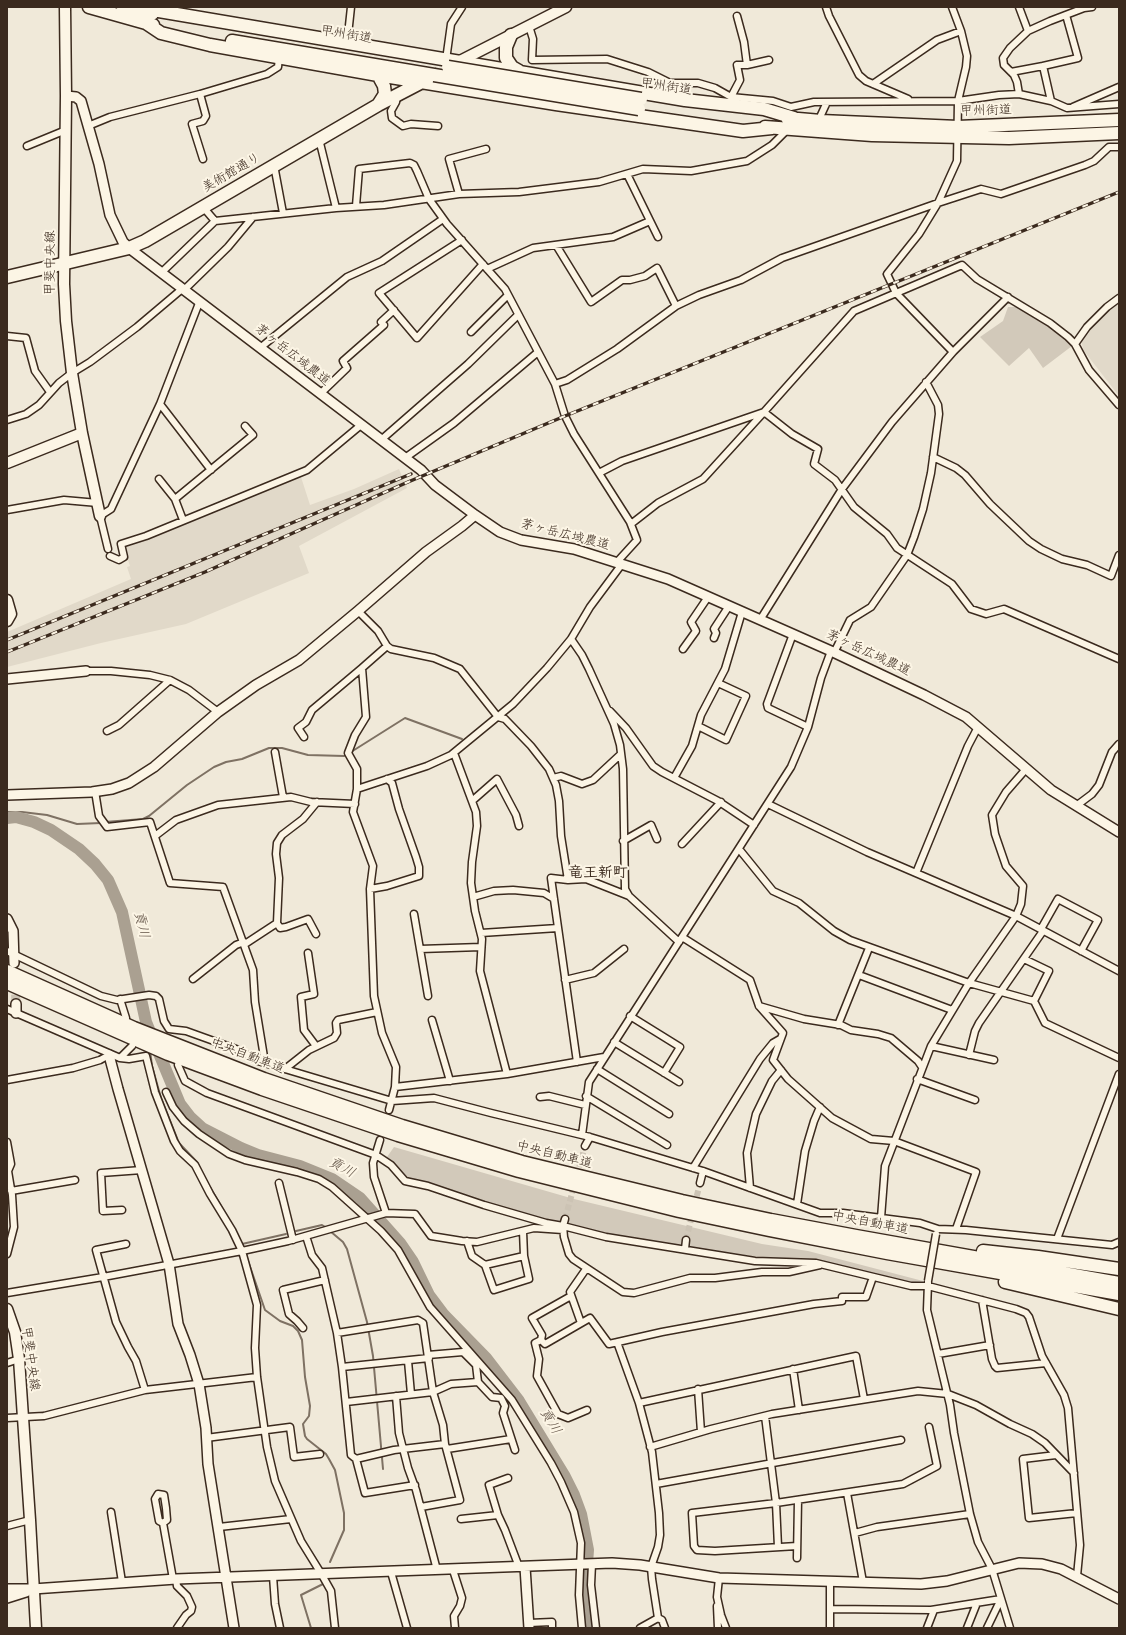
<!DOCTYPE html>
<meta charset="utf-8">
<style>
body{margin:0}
#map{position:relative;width:1126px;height:1635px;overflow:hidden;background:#f0e9d9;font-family:"Indie Flower",sans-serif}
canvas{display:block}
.frame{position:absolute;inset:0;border:8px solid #3b2a1e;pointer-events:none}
</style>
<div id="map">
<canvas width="1126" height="1635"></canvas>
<div class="frame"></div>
</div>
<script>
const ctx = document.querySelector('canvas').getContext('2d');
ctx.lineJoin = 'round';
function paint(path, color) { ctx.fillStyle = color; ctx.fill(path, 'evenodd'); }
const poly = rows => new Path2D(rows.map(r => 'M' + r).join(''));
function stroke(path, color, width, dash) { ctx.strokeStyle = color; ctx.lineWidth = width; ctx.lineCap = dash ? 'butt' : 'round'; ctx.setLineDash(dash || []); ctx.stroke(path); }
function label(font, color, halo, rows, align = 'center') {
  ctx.font = font + ' "Indie Flower","Klee One",sans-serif'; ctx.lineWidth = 4; ctx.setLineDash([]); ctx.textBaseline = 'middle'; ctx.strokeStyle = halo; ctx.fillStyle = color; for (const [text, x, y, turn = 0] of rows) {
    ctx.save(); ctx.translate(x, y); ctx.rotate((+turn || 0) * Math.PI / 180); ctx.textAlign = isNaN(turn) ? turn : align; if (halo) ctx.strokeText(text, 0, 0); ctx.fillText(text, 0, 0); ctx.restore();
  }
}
paint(poly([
 [1119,302,1119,396,1084,351,1081,341,1086,332],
 [399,469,407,488,299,546,309,573,186,624,101,643,7,667,7,632,131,579,127,567,130,566,123,545,301,477,310,505,354,489]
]), '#e1d9c9');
paint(poly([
 [1008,307,1020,307,1047,325,1072,346,1043,368,1029,348,1009,366,980,337,1003,321],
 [394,1147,574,1199,762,1244,808,1251,923,1281,908,1283,816,1260,758,1257,625,1237,541,1219,406,1178,387,1157]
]), '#d2c9ba');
stroke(poly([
 [351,752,405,718,462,739],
 [7,812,22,812,47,815,77,824,101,823],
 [105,822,143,819,149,816,187,785,214,767,226,762,242,759,269,748,282,748,308,755,344,756,347,754],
 [146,1022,147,1028],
 [150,1050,152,1066,161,1098,179,1143,197,1162,202,1173],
 [210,1187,232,1225],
 [234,1228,244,1248],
 [296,1231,322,1225,327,1228],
 [330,1231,343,1242,347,1249,367,1322,373,1356,383,1469],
 [242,1244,286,1234],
 [245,1252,265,1310,280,1321,293,1326,298,1331,302,1340,305,1377,310,1406,309,1416,303,1424,305,1436,307,1439,326,1454,329,1459,335,1470,344,1513,344,1530,330,1562],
 [311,1628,301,1595,323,1584]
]), '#7e7163', 2);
stroke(poly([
 [7,818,16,817,34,822,51,830,79,849,95,864,108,880,122,912,146,1022,180,1104,190,1117,202,1128,241,1148,258,1155,300,1166,332,1179,360,1198,400,1243,413,1262,429,1295,444,1315,486,1358,519,1401,564,1475,574,1495,581,1514,588,1550,584,1603,588,1628]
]), '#aaa091', 12);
stroke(poly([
 [565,1219,585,1146],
 [686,1240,700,1183]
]), '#ccc3b4', 6, [6, 3]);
stroke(poly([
 [15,981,16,1004]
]), '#ccc3b4', 9, [9, 4.5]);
const street = poly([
 [826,7,829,16,859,75,866,81,908,99],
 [952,7,961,31,967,56,966,67,958,101,957,161,938,203,919,234,887,274,896,293,953,352],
 [1019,7,1028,31],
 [529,26,533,39,532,60,607,59,648,72,670,83,698,83,715,88,731,97,773,101,791,107,814,102,958,101,999,95,1019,94,1051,101,1067,108,1119,104],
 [347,44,351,7],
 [446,60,451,24,462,7],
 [747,65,769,60],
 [1011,72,1043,66],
 [873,84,937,40,961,31],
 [1019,94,1017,82,1014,75,1004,65,1003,58,1010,48,1028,31,1050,21,1084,8,1092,7],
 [397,95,396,102,391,111,392,118,403,126,411,124,438,126],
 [731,97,740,80,737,65,747,65,744,42,737,16],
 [685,100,686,83],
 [1051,101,1043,66,1078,58,1066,15],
 [1073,107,1119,87],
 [821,121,821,115,827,102],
 [88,126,110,117,200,94],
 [319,139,336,208],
 [27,146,66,130],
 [203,159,192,124,203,121,206,116,200,94,267,74,278,67,279,58],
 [274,165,283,213],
 [627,174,658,237],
 [459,194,449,159,486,149],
 [356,206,359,169,410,163,414,165,417,171,429,199,447,224,505,289,555,384,565,416,574,434,630,522,637,540,617,562],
 [203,207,215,221],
 [462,240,379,293,417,338,483,264],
 [556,245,591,302,622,280,630,280,645,276,657,268,676,306],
 [487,269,533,248,613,237,650,221],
 [161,273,215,221,336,208,384,205,459,194,519,192,599,182,643,169,691,171,747,161,772,145,788,129],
 [184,290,228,247,253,217],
 [471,332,508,295],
 [7,336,26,338,35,371,50,392],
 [1075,344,1087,327,1107,307,1119,298],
 [260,348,347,277,382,261,443,219],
 [555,384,567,380,617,349,676,306,699,295,741,280,782,258,938,203,981,189,1001,194,1085,165,1094,161,1109,147,1119,147],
 [320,394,347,368,343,361,384,325,381,322,394,310],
 [160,404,211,470],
 [7,420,26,414,39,405,59,383,72,373,90,362,137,327,182,289],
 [381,440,468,364,518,315],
 [933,457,956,468,965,475,990,504,1029,541,1041,549,1062,559,1087,565,1111,576,1119,555],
 [405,458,454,423,538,352],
 [599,473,622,461,764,412,792,434,818,449,814,464,835,480,854,507,887,534,897,548,952,584,971,609,986,614,1004,609,1119,659],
 [159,479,175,499],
 [7,510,64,500,98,503],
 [183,520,175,499,253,435,245,426],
 [631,524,658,503,703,479,764,412,854,311,962,265,977,279,1050,323,1068,337,1075,344,1089,370,1119,405],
 [108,549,100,516,111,509,160,404,199,303],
 [110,556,119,560,124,557,121,544,146,536,307,470,361,425],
 [358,611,378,631,387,646,391,649,434,658,460,669,498,717,505,719,531,746,549,769,556,785,559,801,561,836,568,880],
 [760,620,842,489,892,422,953,352,1008,297],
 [793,634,767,704,768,708,808,727],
 [714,638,716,633,714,629,729,606],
 [571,639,582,655,589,669,614,724,620,745,623,769,625,889,629,896,679,942],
 [387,646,362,668,366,717,355,735,348,753,357,769,357,789,353,812,373,866,370,889,374,996,382,1033,396,1067,395,1087,389,1110],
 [683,649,696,631,691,622,708,597],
 [834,653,850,620,871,607,907,555,914,537,923,509,931,473,939,414,938,405,926,382],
 [86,671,111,671,150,675,170,680,189,690,218,712],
 [610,711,626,728,653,766,662,772,718,801,754,825],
 [698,726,726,740,746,696,718,683],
 [107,731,119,725,170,680],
 [304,737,298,728,306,722,312,710,362,668],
 [275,752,283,797],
 [454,753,476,812,477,826,472,862,471,883,475,911,482,939,480,971,507,1074],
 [553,778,561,776,582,784,593,780,621,754],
 [674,778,692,746,701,715,725,669,742,612],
 [357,789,427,766,451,755,513,704,547,668,571,639,590,607,622,564],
 [95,791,99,816,107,827,150,822,170,883,223,887,253,970,255,1002,265,1063],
 [472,801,497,779,516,815,519,826],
 [768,804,867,852,1016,916,1119,971],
 [1076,806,1092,794,1099,785,1112,752,1119,744],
 [155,836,176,820,218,805,291,797,311,802,355,804],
 [623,841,651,825,657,839],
 [682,844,721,802],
 [739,849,773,891,799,903,834,931,850,940,969,983,1034,1001,1045,1023,1119,1058],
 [916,873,968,746,978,727],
 [370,889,387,886,419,876,419,867,416,857,399,809,392,783,387,779],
 [473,897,494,891,513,890,544,893,554,899],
 [414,914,428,996],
 [277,923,280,928,286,927,308,919,316,934],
 [1041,929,1058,899,1098,920,1081,951],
 [481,933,558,928],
 [682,937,750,980,759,1006,783,1033,773,1060,788,1079,832,1118,871,1139,894,1141,976,1172,956,1229],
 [245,944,277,923,279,878,276,854,277,843,282,835,303,819,317,802],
 [420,949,481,947],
 [7,951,101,996,117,1000,149,995,156,996,159,999,164,1021,169,1029,186,1031,236,1049,258,1061,392,1101,434,1098,491,1113,590,1137,703,1171,820,1213,843,1213,920,1223,938,1229,966,1230,1112,1245,1119,1242],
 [308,953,314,994,301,997,304,1030,316,1046],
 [1024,959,1049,971,1034,1001],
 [859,975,952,1010],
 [193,979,236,945,244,942],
 [565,980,594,973,624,949],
 [120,999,126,1018],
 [759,1006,804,1019,841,1025,851,1030,878,1034,891,1038,918,1061,922,1067],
 [7,1009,120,1058,132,1046],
 [630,1016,680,1047,664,1073],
 [432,1020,450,1081],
 [838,1025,869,948],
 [614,1042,679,1082],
 [931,1046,994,1060],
 [969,1055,975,1031,979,1023,1043,931],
 [120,1058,129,1059,146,1056,155,1092,174,1141,180,1151,195,1165,210,1194,232,1230,242,1251,257,1305,255,1348,257,1377,267,1447,275,1481,301,1541,322,1575,331,1591,335,1628],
 [577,1062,551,878,568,880,586,879,629,896],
 [178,1065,185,1081,207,1093,376,1155,391,1165,405,1181,428,1186,484,1205,546,1223,563,1226,606,1237,755,1261,816,1263,911,1286,928,1286,1016,1309,1026,1313,1029,1317,1042,1356,1064,1395,1068,1408,1080,1545,1077,1576],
 [285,1069,309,1050,334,1038,337,1033,336,1023,338,1020,377,1012],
 [597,1069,669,1114],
 [917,1079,975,1100],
 [7,1080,73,1068,100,1060,109,1055],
 [395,1087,507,1074,604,1057],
 [166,1092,173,1107,184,1121,199,1134,229,1154,245,1160,297,1172,319,1179,332,1187,381,1231,398,1250,430,1307,512,1400,551,1463,561,1482,574,1512,581,1543,579,1595,582,1628],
 [586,1096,667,1145],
 [540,1097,549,1096,585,1105],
 [582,1135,589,1082,791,767,808,727,821,678,831,651],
 [380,1140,373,1163,374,1177,386,1213],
 [7,1142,11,1164,8,1171,12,1195,14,1227,7,1254],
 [585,1146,590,1137],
 [693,1168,760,1059,773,1043,780,1039],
 [279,1183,293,1240],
 [700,1183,703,1171],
 [750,1188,747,1153,756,1114,772,1081,781,1070],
 [11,1191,75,1180],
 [797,1204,805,1151,814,1121,820,1107],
 [122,1210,103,1211,101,1173,142,1170],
 [881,1218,885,1166,931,1046,969,983,1016,916,1021,904,1023,886,1006,866,995,834,992,815,1006,792,1026,769],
 [565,1219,563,1226,564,1237,569,1254,573,1259,623,1292,634,1293,690,1278,715,1278,762,1272,789,1272,820,1265],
 [306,1236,312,1255,322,1268,337,1333,342,1367,351,1455,356,1459,394,1450,445,1444],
 [1057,1239,1119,1074],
 [467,1241,472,1256,485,1265,494,1290,529,1279,524,1256,523,1231],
 [126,1244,96,1250,116,1322,128,1347,136,1361,145,1390],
 [685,1249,686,1240],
 [485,1265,524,1256],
 [928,1283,927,1310,950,1405,954,1433,970,1514,978,1542,992,1569,1010,1628],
 [7,1293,103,1277,242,1251,288,1241,386,1213,415,1214,431,1236,462,1241,477,1242,534,1228,563,1230],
 [571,1296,532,1318,542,1335,541,1340,545,1344,590,1318,609,1344,662,1332,814,1304,842,1301,842,1297,866,1297,873,1277],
 [982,1300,992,1359,995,1366,997,1368,1046,1363],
 [581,1323,570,1292,586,1269],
 [303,1328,297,1321,289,1314,283,1290,325,1280],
 [337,1333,418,1320,423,1323,433,1392,443,1425,445,1444,460,1500,421,1507],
 [541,1340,535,1343,539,1359,537,1376,558,1414,568,1418,587,1410],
 [617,1342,639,1403,652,1452,659,1513,660,1535,658,1547,651,1567,652,1579,658,1618,662,1620,665,1628],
 [938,1354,990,1345],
 [408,1361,411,1394],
 [7,1363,19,1359],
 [342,1367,429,1358],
 [793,1369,799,1410],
 [478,1382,492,1397,501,1398,505,1406,503,1413,515,1450],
 [698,1389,701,1432],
 [396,1396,399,1433,408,1468,416,1490,437,1570],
 [346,1402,433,1392,451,1384,478,1382,476,1365,463,1352,428,1355],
 [639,1403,856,1356,864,1399],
 [765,1416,776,1503,778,1547],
 [7,1418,44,1416,145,1390,257,1377],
 [206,1438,290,1427,294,1457,320,1454],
 [650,1447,711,1429,772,1414,918,1391,948,1394,976,1405,1010,1424,1032,1434,1045,1443,1074,1473],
 [447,1449,511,1439],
 [1056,1455,1023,1459,1029,1518,1077,1513],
 [356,1459,365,1493,415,1485],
 [508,1478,489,1485,498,1515,505,1530,519,1567],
 [656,1484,901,1440],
 [847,1493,863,1582],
 [111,1512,122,1582],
 [461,1519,498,1515],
 [163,1523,167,1520,166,1508,164,1495,158,1494,155,1499,159,1521,163,1523,173,1579],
 [7,1526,30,1520],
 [219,1527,291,1519],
 [855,1533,877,1527,970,1514],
 [797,1546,715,1551,697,1550,694,1546,692,1513,776,1503,903,1484,937,1466,929,1427],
 [797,1558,798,1500],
 [592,1564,591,1585,596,1628],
 [453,1570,462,1598,460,1606,454,1616,455,1628],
 [391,1572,407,1628],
 [273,1576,275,1604,280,1628],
 [719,1578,717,1597,721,1615,726,1628],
 [176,1579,177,1586,187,1596,192,1607,191,1611,186,1615,177,1628],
 [717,1606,718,1628],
 [830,1609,931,1610,1001,1599],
 [529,1623,552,1622,552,1628],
 [640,1628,658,1618],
 [830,1628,830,1582],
 [927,1628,934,1610],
 [967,1628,977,1603],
 [987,1628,1001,1599]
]);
const secondary = poly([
 [66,96,76,97,81,101,99,164,110,215,123,242,129,248,421,470,435,485,475,515,500,532,521,540,574,549,668,579,831,651,924,695,966,717,1051,790,1119,832],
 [7,679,86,671],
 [7,795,92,792,112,789,129,783,154,767,218,712,256,685,299,660,358,611,426,552,462,526,475,515],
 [7,919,13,931,14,963],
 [16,1004,16,1013],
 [109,1055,118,1089,169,1264,178,1324,190,1355,199,1384,206,1428,208,1464,234,1628],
 [525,1567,529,1628],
 [7,1589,33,1589,176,1579,612,1563,640,1565,719,1578,921,1584,947,1581,1019,1563,1042,1564,1061,1569,1119,1599],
 [7,1598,26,1592]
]);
const primary = poly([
 [65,7,66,96,64,284,66,321,72,373,82,433,100,516],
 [458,62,566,7],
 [7,463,82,433],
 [7,600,11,614,7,621],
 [7,1309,15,1332,19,1359,30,1520,36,1628]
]);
const highway = poly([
 [89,7,153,25],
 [123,7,152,14],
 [144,12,153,10,685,100,764,109,794,118],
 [146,23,161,33,210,45,378,75,556,104,743,131,772,128],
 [511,35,506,47,506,58,512,67,519,71],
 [232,41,434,75],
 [378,75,384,86,385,94,378,105],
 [787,118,821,121,958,127,1119,120],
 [765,127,872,135,1009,138,1119,133],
 [7,277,129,248,145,241,378,105,424,81],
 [7,971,134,1028,264,1079,402,1126,522,1162,682,1201,771,1220,856,1236,1119,1283],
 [7,983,168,1054,262,1089,398,1135,519,1171,679,1211,769,1230,887,1253,1119,1294],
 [983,1251,1038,1257,1119,1269],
 [1005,1282,1119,1309]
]);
stroke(street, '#3b2a1e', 9);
stroke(secondary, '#3b2a1e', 12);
stroke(primary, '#3b2a1e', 13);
stroke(highway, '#3b2a1e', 15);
stroke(street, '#fcf5e5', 6);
stroke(secondary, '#fcf5e5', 9);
stroke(primary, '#fcf5e5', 10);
stroke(highway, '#fcf5e5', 12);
const rail = poly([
 [7,640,411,474],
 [7,652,205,572,408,482,565,416,1119,192]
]);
stroke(rail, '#3b2a1e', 3.5);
stroke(rail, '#fcf5e5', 2, [6]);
const streetBridge = poly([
 [928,1281,936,1234]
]);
const highwayBridge = poly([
 [448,67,641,99],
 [434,75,639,109]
]);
stroke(streetBridge, '#3b2a1e', 9, []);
stroke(highwayBridge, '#3b2a1e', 15, []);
stroke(streetBridge, '#fcf5e5', 6);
stroke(highwayBridge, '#fcf5e5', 12);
label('13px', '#3b2a1e', '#fcf5e5', [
 ["甲州街道",346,36,9],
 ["甲州街道",666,88,8],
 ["甲州街道",986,112,-2],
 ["美術館通り",232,174,-30],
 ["甲斐中央線",52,263,-90],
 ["茅ヶ岳広域農道",292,356,38],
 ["茅ヶ岳広域農道",565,536,14],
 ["茅ヶ岳広域農道",868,654,25],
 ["中央自動車道",247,1057,21],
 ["中央自動車道",554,1156,14],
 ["中央自動車道",870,1224,11],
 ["甲斐中央線",29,1359,82]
]);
label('italic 14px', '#625346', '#fcf5e5', [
 ["貢川",140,925,77],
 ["貢川",341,1169,29],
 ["貢川",549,1422,59]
]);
label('bold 15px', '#3b2a1e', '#fcf5e5', [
 ["竜王新町",598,875]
]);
</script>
